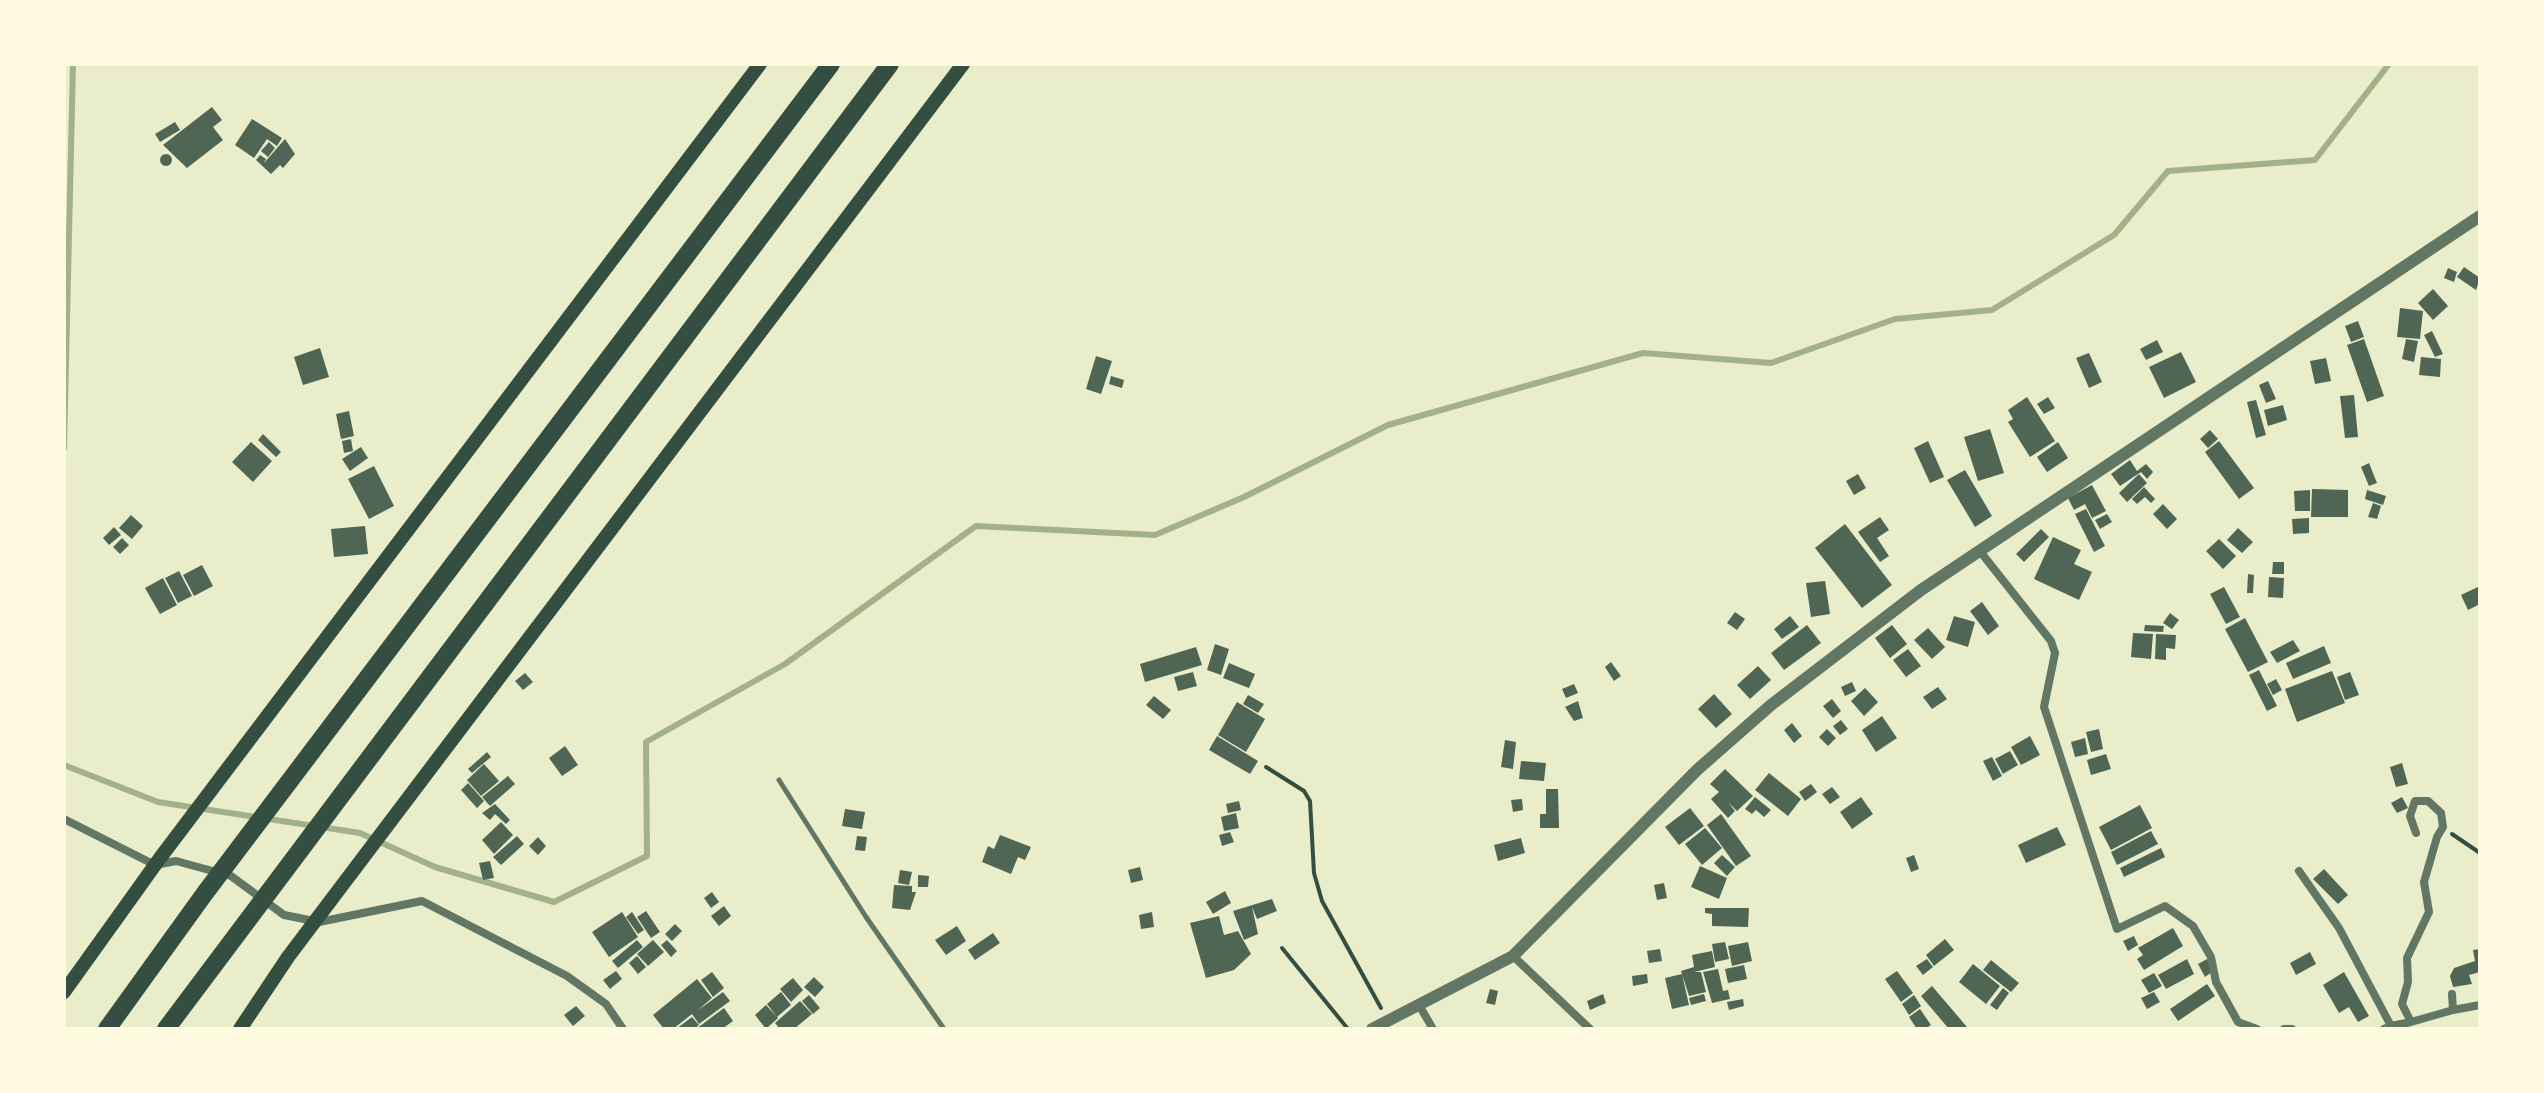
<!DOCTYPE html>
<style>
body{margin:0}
#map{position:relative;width:2544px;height:1093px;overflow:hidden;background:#e9edc9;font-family:"Fira Sans",sans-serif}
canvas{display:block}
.frame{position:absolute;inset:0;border:66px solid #fefae0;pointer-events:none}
</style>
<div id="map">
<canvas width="2544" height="1093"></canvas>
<div class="frame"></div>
</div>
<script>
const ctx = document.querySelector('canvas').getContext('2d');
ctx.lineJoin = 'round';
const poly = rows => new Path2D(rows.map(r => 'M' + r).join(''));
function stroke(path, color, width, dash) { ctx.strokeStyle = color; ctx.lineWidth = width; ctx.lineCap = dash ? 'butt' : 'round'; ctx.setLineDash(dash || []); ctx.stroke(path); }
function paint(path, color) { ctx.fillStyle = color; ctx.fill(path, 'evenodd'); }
stroke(poly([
 [64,448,73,64],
 [64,765,158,802,360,833,435,867,554,902,647,856,646,742,785,664,976,526,1155,535,1244,497,1388,425,1643,353,1771,363,1895,319,1992,310,2114,235,2168,171,2315,160,2389,64]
]), '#a3b18a', 6);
paint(poly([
 [212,107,222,120,213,127,223,140,187,168,163,145],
 [252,119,282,138,277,146,267,139,254,158,235,145],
 [175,122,180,130,160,142,155,134],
 [285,139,295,154,283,168,280,165,271,174,256,160,260,155,266,159,264,163],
 [269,142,275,148,268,157,261,151],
 '160 160a6 6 0 1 1 12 0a6 6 0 1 1-12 0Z',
 [2464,267,2480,278,2476,290,2457,277],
 [2448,268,2457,272,2454,282,2444,278],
 [2433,289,2448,306,2433,320,2418,303],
 [2400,308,2423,311,2420,339,2397,337],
 [2358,321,2364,337,2351,342,2345,326],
 [2432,331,2443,354,2435,357,2424,335],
 [2364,339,2384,396,2367,402,2347,345],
 [2406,339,2418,341,2414,362,2402,359],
 [2157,340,2163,352,2146,360,2140,349],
 [320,348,329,377,303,385,294,357],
 [2181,352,2196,382,2164,398,2149,367],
 [2089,353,2102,382,2089,388,2076,358],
 [1096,356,1112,361,1101,394,1086,389],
 [2421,357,2441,359,2440,377,2419,375],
 [2326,358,2331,381,2315,384,2310,361],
 [1111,376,1124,380,1122,388,1109,384],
 [2268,381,2276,399,2266,403,2259,385],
 [2354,395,2358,437,2345,438,2340,396],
 [2027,397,2055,441,2030,457,2008,422,2013,419,2008,410],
 [2048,397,2055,408,2044,414,2037,404],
 [2256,400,2266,435,2256,438,2247,402],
 [2283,405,2287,420,2268,426,2264,410],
 [349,411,354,436,341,439,336,414],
 [1990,429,2004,473,1978,481,1964,437],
 [2210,430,2218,439,2208,448,2200,439],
 [263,434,281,452,276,457,258,440],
 [351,439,353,451,344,453,342,441],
 [1928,441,1944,477,1930,483,1914,448],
 [2219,441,2254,488,2239,499,2205,452],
 [251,442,272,461,253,482,232,462],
 [2058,442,2068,458,2047,472,2037,457],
 [361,447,368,458,350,471,342,459],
 [2130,460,2137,471,2146,464,2153,472,2147,479,2141,472,2144,470,2120,486,2111,474],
 [2369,463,2377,483,2369,486,2361,467],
 [374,466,394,506,369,519,348,479],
 [1965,470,1992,516,1975,527,1947,480],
 [1858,474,1866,488,1854,495,1846,481],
 [2139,474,2147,483,2127,502,2119,493],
 [2092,485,2106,511,2092,518,2085,504,2074,510,2068,498],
 [2144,487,2155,499,2151,503,2145,497,2137,504,2132,499],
 [2312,489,2348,490,2348,517,2311,517],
 [2310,490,2310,511,2295,511,2294,491],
 [2367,490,2386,496,2383,505,2365,499],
 [2373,503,2381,506,2377,519,2368,517],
 [2163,504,2177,519,2167,529,2153,514],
 [2086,509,2105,546,2094,552,2075,514],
 [2107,514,2112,522,2100,529,2095,520],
 [131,515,143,526,132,539,119,528],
 [1880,517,1889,530,1877,538,1889,556,1880,562,1858,532],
 [2309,518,2309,533,2293,534,2292,519],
 [1845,524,1892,585,1862,608,1815,548],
 [365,526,368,554,334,557,331,529],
 [114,527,121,535,109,545,103,538],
 [2238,528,2253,542,2242,553,2227,540],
 [2041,529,2049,537,2024,562,2016,554],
 [2053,537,2081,550,2074,564,2092,572,2079,600,2034,579],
 [122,538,129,545,120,554,113,547],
 [2219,539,2236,556,2223,569,2206,551],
 [2273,562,2284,562,2284,574,2272,574],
 [202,565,213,586,194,596,183,575],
 [179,571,192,596,178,603,165,578],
 [2248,574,2254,575,2253,593,2247,593],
 [2269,577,2284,578,2283,598,2268,597],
 [163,578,177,605,160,614,145,588],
 [1825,581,1830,614,1811,617,1806,583],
 [2480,586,2480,604,2468,610,2461,595],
 [2224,587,2240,617,2226,624,2210,594],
 [1982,602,1999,626,1988,635,1970,611],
 [1735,612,1745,619,1737,630,1727,623],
 [2170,613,2179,620,2172,629,2163,623],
 [1790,616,1799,627,1782,639,1774,629],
 [1954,616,1975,622,1968,647,1946,640],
 [2245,618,2268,662,2248,672,2225,629],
 [1807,625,1821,643,1784,670,1771,653],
 [1892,625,1907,644,1890,658,1875,638],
 [2145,625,2164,626,2163,632,2144,631],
 [1928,628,1945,647,1932,659,1914,640],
 [2133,633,2153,634,2151,659,2131,657],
 [2156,634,2176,635,2175,649,2166,648,2166,660,2155,659],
 [2293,640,2300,651,2277,663,2270,652],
 [1215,644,1229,649,1221,675,1207,670],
 [2324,646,2331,663,2293,679,2286,663],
 [1196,647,1202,665,1145,682,1140,664],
 [1908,649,1921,666,1906,677,1893,660],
 [1611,662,1621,676,1614,681,1605,667],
 [1229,663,1255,674,1249,688,1223,678],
 [1758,666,1771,680,1750,699,1737,685],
 [2259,670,2277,706,2267,711,2249,675],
 [2332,671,2345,703,2297,722,2285,689],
 [1193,672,1197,686,1178,691,1174,677],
 [2350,672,2359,695,2345,700,2337,677],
 [525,673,533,682,523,690,515,681],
 [2276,679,2282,690,2273,695,2267,684],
 [1852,682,1856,691,1845,696,1841,687],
 [1574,684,1578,693,1566,698,1562,689],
 [1938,687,1947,699,1932,709,1923,697],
 [1865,688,1878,702,1864,716,1851,701],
 [1714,694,1732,714,1716,728,1698,709],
 [1248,695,1264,704,1258,713,1243,704],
 [1154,696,1171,710,1163,719,1146,705],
 [1832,699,1841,711,1833,718,1823,706],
 [1578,701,1583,718,1574,721,1565,707],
 [1237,702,1265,719,1246,752,1218,735],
 [1882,716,1897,738,1876,752,1862,730],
 [1841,720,1848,729,1840,735,1833,726],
 [1792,723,1802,736,1794,743,1784,730],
 [1827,729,1836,738,1828,746,1819,737],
 [2099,729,2103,749,2091,752,2086,732],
 [1217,736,1258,761,1250,774,1209,750],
 [2030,736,2040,755,2021,765,2011,747],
 [2085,738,2088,754,2075,757,2071,742],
 [1505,740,1516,742,1513,769,1501,767],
 [565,746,578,765,562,776,549,758],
 [2010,751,2018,765,2003,774,1995,759],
 [487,752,491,757,472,773,468,769],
 [2106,754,2111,769,2091,775,2087,760],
 [1992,757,2002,776,1993,781,1983,761],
 [1521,761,1546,763,1544,781,1519,779],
 [2402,763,2408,784,2396,787,2390,767],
 [484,764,499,781,481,796,467,780],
 [1725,769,1753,796,1737,811,1728,802,1735,811,1728,818,1711,799,1719,792,1710,784],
 [1769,773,1801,799,1788,816,1755,790],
 [508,776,515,784,490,806,482,797],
 [468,783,484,801,477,808,461,790],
 [1811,784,1817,792,1805,801,1799,792],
 [1832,787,1840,797,1830,804,1822,794],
 [1546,789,1558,789,1559,828,1540,828,1540,814,1546,814],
 [1755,797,1771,810,1764,817,1756,810,1752,814,1745,809],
 [1861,797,1873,814,1852,829,1840,812],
 [2402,797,2408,808,2397,813,2391,803],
 [1522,799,1523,810,1513,812,1511,800],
 [1239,801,1241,810,1228,813,1226,804],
 [495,804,510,820,506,824,495,814,490,820,482,813],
 [2140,805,2152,828,2111,850,2099,827],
 [1690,808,1704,826,1679,845,1665,827],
 [845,809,865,812,862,829,842,826],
 [1236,813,1239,828,1224,831,1221,817],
 [1721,814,1751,856,1736,866,1707,825],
 [501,822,513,835,494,854,482,840],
 [2057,827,2066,845,2026,863,2018,845],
 [1705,828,1722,848,1702,865,1685,844],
 [2151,831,2158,844,2117,865,2111,852],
 [1230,832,1234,842,1222,846,1219,835],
 [1000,835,1031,847,1025,860,1018,857,1011,874,982,862,988,846,994,849],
 [517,836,524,844,501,865,493,857],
 [857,836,867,837,865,851,855,850],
 [538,837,546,846,538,855,529,846],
 [1521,838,1525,853,1498,861,1494,845],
 [2161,848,2165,857,2124,877,2120,868],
 [1722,855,1735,867,1727,876,1714,863],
 [1914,855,1919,869,1911,872,1906,858],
 [490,861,494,878,483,880,479,863],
 [1700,866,1727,878,1719,899,1691,887],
 [1140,867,1143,880,1131,883,1128,870],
 [2324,869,2348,895,2338,904,2313,879],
 [900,870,912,872,909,885,898,883],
 [918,875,929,876,928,887,918,887],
 [1664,883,1667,898,1657,900,1654,885],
 [894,885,912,886,912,892,916,892,910,910,892,908],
 [1225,891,1231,903,1213,914,1206,902],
 [712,892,719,902,711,908,704,898],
 [1272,899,1277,911,1257,919,1252,907,1258,934,1244,940,1233,911],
 [724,906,731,916,719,926,711,916],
 [1705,908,1749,908,1748,927,1712,926,1712,914,1705,913],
 [646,911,660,932,651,938,637,917],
 [622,912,638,937,609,957,592,932],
 [632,912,644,930,638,934,626,917],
 [1152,912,1154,927,1141,929,1139,915],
 [1219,916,1224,935,1238,931,1251,954,1234,970,1206,978,1190,923],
 [675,924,682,931,672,941,665,934],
 [957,926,966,941,946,955,935,940],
 [2173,928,2183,946,2144,970,2137,959,2143,955,2138,948],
 [993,933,1000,943,975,960,968,950],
 [2134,936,2138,945,2128,951,2123,941],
 [1945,939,1954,950,1934,966,1926,955],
 [637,940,643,947,618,968,612,961],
 [653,940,664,952,648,966,637,954],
 [667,940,677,951,671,957,661,945],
 [1725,942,1729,959,1715,962,1712,944],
 [1748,942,1752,961,1732,966,1728,946],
 [1660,949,1662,961,1649,963,1647,951],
 [2480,949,2480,972,2469,975,2472,984,2453,987,2450,976,2454,968,2475,961,2473,950],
 [1712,951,1715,967,1694,972,1701,972,1706,992,1689,996,1681,971,1694,967,1692,955],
 [2310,952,2316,964,2296,975,2290,963],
 [637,956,646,967,638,974,629,963],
 [1927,959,1933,967,1923,975,1916,966],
 [2187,959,2194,974,2166,989,2158,975],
 [2207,959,2213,971,2205,977,2198,964],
 [1991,960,2019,983,2011,992,1983,970],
 [1973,964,2000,986,1986,1004,1959,982],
 [1744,965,1747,979,1728,983,1725,969],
 [1718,969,1723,991,1728,990,1730,999,1712,1003,1703,972],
 [616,971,622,979,610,989,603,980],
 [1897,971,1913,993,1901,1002,1885,979],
 [712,972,724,988,713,997,701,980],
 [2344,972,2369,1016,2358,1022,2349,1007,2339,1013,2323,985],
 [2154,973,2162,986,2149,993,2141,980],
 [1647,974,1648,983,1633,986,1632,976],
 [1682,974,1689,1005,1672,1009,1665,978],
 [814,977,824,987,815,997,804,987],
 [793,978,803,990,791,1002,780,989],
 [697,979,712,998,697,1011,723,992,730,1001,699,1024,692,1014,673,1029,664,1029,653,1015],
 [2207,984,2215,996,2178,1021,2170,1009],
 [1932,986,1967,1027,1965,1029,1949,1029,1921,996],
 [2003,988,2009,993,1997,1010,1990,1005],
 [1490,989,1498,991,1495,1005,1486,1003],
 [781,992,791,1005,777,1017,767,1004],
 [2154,992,2160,1002,2147,1009,2141,998],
 [1603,994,1606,1003,1590,1010,1587,1001],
 [1704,994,1706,1001,1691,1005,1689,998],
 [809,995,820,1008,813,1014,802,1001],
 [1914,995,1921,1006,1909,1015,1902,1004],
 [1743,999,1744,1006,1729,1010,1727,1002],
 [800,1001,812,1014,794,1029,780,1029,775,1023],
 [766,1005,778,1018,766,1029,755,1015],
 [576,1006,585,1016,573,1026,564,1015],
 [724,1008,733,1021,722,1029,696,1029],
 [1920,1009,1931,1025,1925,1029,1917,1029,1909,1017],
 [692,1017,699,1025,694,1029,676,1029]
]), '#4f6655');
stroke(poly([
 [1266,767,1304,791,1310,801,1314,873,1322,901,1381,1008],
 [2452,834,2480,853],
 [1282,948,1348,1029]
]), '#344e41', 4);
stroke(poly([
 [779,780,866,917,944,1029]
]), '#617663', 5);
stroke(poly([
 [1979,550,2051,641,2055,653,2044,707,2117,929,2165,906,2193,926,2211,957,2216,982,2238,1022,2257,1029],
 [64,819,155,865,176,861,231,876,284,915,319,922,422,901,567,976,606,1004,623,1029],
 [2299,871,2339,928,2391,1026,2384,1029],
 [1513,956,1590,1029],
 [1419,1005,1433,1029],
 [2453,1010,2480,1005],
 [2411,1022,2453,1010,2452,994],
 [2391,1026,2411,1022,2402,1004,2408,982,2407,958,2429,912,2424,882,2437,837,2443,827,2441,813,2428,801,2415,801,2410,816,2416,833],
 [2284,1029,2292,1029]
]), '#617663', 8);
stroke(poly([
 [1372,1029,1513,956,1697,770,1771,705,1921,590,2480,216]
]), '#617663', 12);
stroke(poly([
 [64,992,160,858,760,64],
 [240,1029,288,957,963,64]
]), '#344e41', 14);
stroke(poly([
 [107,1029,205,893,831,64],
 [166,1029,890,64]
]), '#344e41', 18);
</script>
